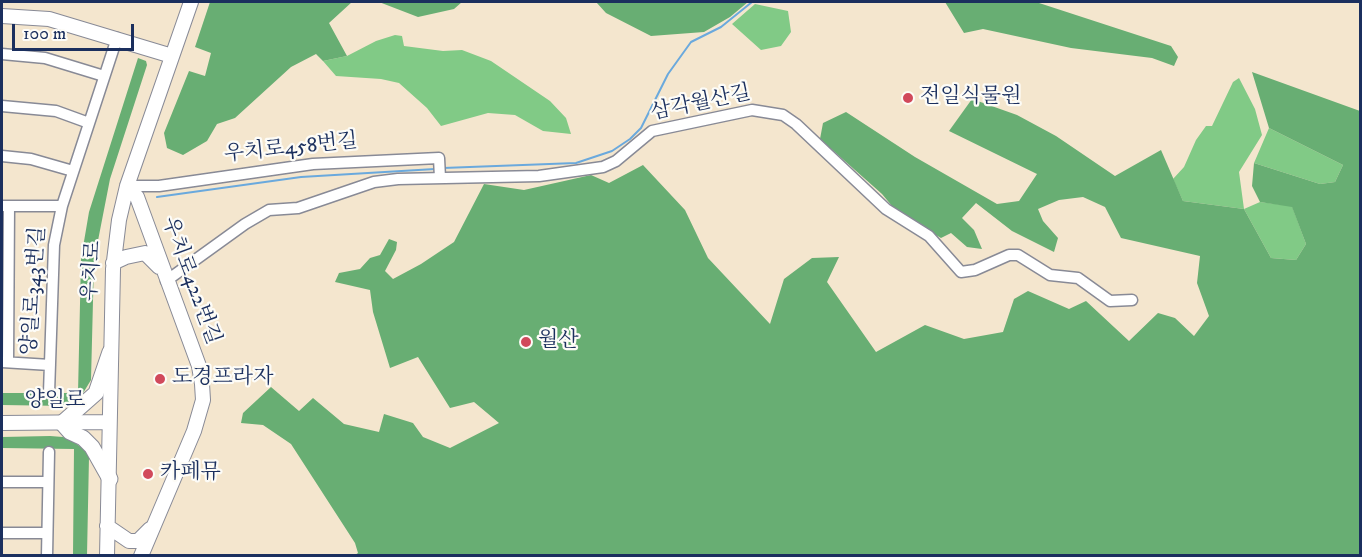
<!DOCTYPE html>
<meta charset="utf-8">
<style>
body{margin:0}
#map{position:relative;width:1362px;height:557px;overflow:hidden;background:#f4e6ce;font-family:"IM FELL DW Pica",serif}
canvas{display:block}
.frame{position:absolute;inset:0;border:3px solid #1b2f5e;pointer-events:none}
.scale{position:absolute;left:12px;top:24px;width:122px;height:27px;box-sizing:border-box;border:3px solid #1b2f5e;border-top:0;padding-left:8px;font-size:18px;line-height:21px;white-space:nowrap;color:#1b2f5e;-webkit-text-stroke:4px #fdfcf7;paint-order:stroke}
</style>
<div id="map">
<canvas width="1362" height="557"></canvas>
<div class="frame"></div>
<div class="scale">100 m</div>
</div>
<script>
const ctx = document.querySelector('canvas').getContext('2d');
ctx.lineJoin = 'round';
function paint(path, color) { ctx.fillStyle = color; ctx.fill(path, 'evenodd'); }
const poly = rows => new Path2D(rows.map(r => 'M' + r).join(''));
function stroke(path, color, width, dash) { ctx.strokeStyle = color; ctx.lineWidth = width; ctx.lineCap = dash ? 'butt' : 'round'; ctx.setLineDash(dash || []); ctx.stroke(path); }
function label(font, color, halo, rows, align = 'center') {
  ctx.font = font + ' "IM FELL DW Pica","Noto Serif KR",serif'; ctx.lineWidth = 4.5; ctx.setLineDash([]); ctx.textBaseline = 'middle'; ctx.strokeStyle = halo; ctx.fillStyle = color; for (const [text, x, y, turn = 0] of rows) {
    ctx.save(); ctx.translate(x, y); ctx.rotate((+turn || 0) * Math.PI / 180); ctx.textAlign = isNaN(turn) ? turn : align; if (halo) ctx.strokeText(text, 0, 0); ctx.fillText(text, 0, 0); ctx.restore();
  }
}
paint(poly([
 [755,4,788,11,791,32,781,46,761,50,732,24],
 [395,35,402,36,404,46,443,51,462,50,491,61,550,101,566,118,571,134,543,131,515,115,488,113,441,126,427,108,399,83,381,79,336,76,323,61,347,56,376,41],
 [1239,78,1255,109,1262,135,1239,172,1244,209,1260,202,1292,206,1306,244,1296,260,1271,258,1244,209,1183,201,1173,179,1184,167,1196,140,1206,126,1212,126,1233,82],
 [1269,128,1343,165,1335,182,1320,184,1254,163]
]), '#81ca86');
paint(poly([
 [210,2,352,2,329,23,347,56,323,61,316,54,291,67,235,118,217,124,207,141,183,155,167,148,164,133,189,71,205,76,211,53,195,47],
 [379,2,462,2,454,9,418,17],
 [596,2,748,2,730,17,704,32,651,36,606,13],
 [945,2,1036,2,1171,46,1178,57,1174,66,1152,58,1071,48,983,29,964,33],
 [138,58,146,61,147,65,110,179,94,261,91,380,80,398,67,406,2,405,2,393,78,393,81,259,89,212],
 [1252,72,1360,111,1360,555,355,555,358,553,355,543,291,444,263,425,241,423,243,413,271,387,299,411,313,398,344,424,379,432,384,414,413,423,423,437,450,448,499,423,474,402,450,408,418,357,390,368,373,312,370,290,335,282,339,273,360,269,370,258,380,255,389,239,397,242,396,250,385,271,393,279,421,264,454,242,484,184,524,190,591,175,609,183,643,165,685,210,708,258,770,324,784,279,812,258,839,257,827,282,876,352,925,325,964,339,1003,332,1014,299,1028,291,1069,309,1086,301,1129,341,1158,313,1175,318,1194,336,1209,316,1197,283,1200,256,1121,238,1105,207,1083,197,1059,200,1038,209,1043,221,1058,238,1054,252,1012,231,976,203,962,218,974,230,982,249,967,247,951,233,941,238,897,212,882,194,820,139,823,123,846,112,915,157,997,204,1019,201,1037,174,949,131,972,99,1017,115,1056,136,1115,176,1161,150,1183,201,1244,209,1271,258,1296,260,1306,244,1292,207,1260,202,1252,186,1254,163,1320,184,1335,182,1343,165,1269,128],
 [50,436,63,437,75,443,84,449,89,457,87,555,73,555,74,449,2,448,2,437]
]), '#68ae73');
stroke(poly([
 [443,168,576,163,612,151,630,139,641,128,668,74,691,42,721,27,752,2],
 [157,197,301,177,435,169]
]), '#6aa9dd', 2);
const street = poly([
 [2,54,45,58,104,76],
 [2,106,56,111,89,123],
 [2,156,31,159,73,171],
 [127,186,159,186,313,164,439,158,440,178],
 [2,206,62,206],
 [166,281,245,224,269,210,298,208,374,182,398,179,539,176,603,167,616,161,652,131,752,110,783,115,796,124,886,209,929,236,961,272,975,270,1009,255,1018,255,1050,275,1078,278,1110,301,1132,300],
 [2,362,50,365],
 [8,362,9,206],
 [49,393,54,245,62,206,117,38],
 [2,482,48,482],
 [2,533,47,533],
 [47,556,49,452]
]);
const secondary = poly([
 [2,16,49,19,172,56],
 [127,186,137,197,199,366,202,384,203,400,194,431,141,556],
 [113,263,126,257,145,253,159,267],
 [2,423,109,422],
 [107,526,129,541,138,541,150,529],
 [107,556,113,269,119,220,127,186,191,2]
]);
const primary = poly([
 [110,479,92,447,83,438,70,432,62,423,96,393,110,352]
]);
stroke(street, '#888a96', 13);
stroke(secondary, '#888a96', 16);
stroke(primary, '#888a96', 17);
stroke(street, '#fff', 10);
stroke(secondary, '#fff', 14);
stroke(primary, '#fff', 15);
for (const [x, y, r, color] of [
 [908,98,6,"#d1495b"],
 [526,342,6,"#d1495b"],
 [160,379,6,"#d1495b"],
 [148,474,6,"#d1495b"]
]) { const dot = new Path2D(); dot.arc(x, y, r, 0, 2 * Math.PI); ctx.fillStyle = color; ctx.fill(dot); stroke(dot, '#fdfcf7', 2); }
label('21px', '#1b2f5e', '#fdfcf7', [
 ["전일식물원",920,98],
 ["월산",538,342],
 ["도경프라자",172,379],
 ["카페뮤",160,474]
], 'left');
label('21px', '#1b2f5e', '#fdfcf7', [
 ["삼각월산길",701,104,-12],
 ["우치로458번길",291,149,-6],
 ["우치로",93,271,-86],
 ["우치로422번길",190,281,70],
 ["양일로343번길",35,291,-86],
 ["양일로",55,402]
]);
</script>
